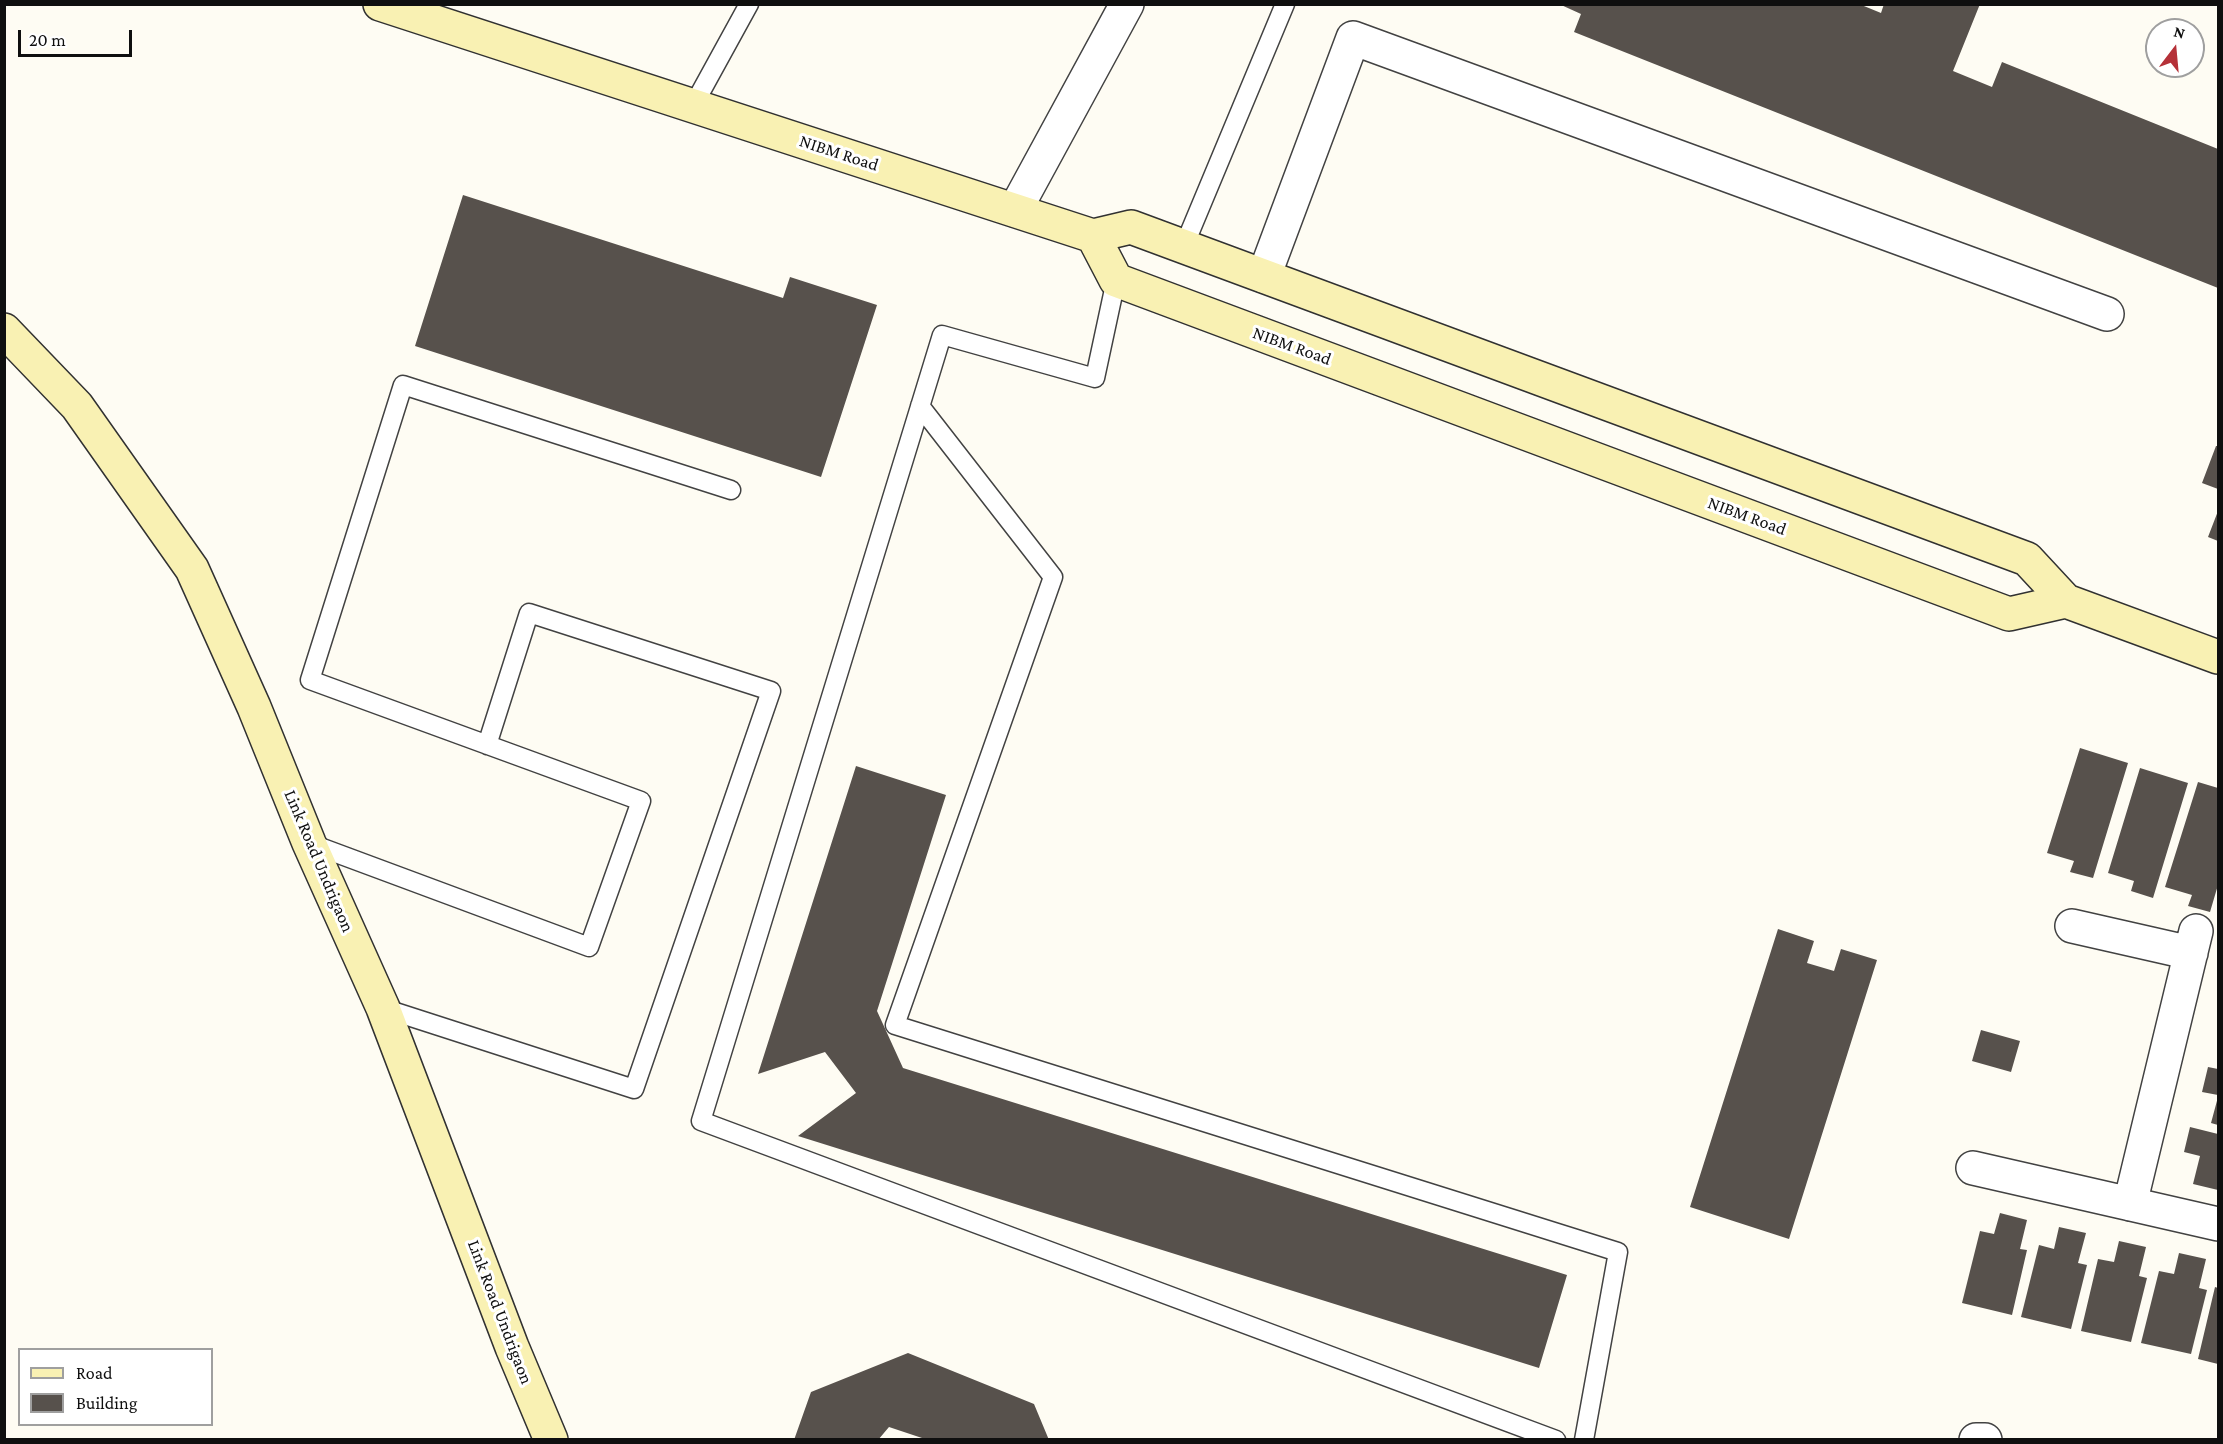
<!DOCTYPE html>
<style>
body{margin:0}
#map{position:relative;width:2223px;height:1444px;overflow:hidden;background:#fefcf3;font-family:"Crimson Pro",serif}
canvas{display:block}
.frame{position:absolute;inset:0;border:6px solid #0f0f0f;pointer-events:none}
.legend{position:absolute;left:18px;top:1348px;width:195px;height:78px;box-sizing:border-box;background:#fff;border:2px solid #9f9f9f;margin:0;padding:8px 10px;list-style:none;font-size:18px;color:#0f0f0f}
.legend li{display:flex;align-items:center;gap:12px;height:30px}
.legend b{width:30px;border:2px solid #9f9f9f}
.north{position:absolute;left:2145px;top:18px;width:60px;height:60px;box-sizing:border-box;background:#fff;border:2px solid #9f9f9f;border-radius:50%;rotate:16deg;font-size:16px;font-weight:700;line-height:24px;text-align:center;color:#0f0f0f}
.north::after{content:'';display:block;margin:auto;width:21px;height:27px;background:#b53138;clip-path:polygon(50% 0,100% 100%,50% 72%,0 100%)}
.scale{position:absolute;left:18px;top:30px;width:114px;height:27px;box-sizing:border-box;border:3px solid #0f0f0f;border-top:0;padding-left:8px;font-size:18px;line-height:21px;white-space:nowrap;color:#0f0f0f;-webkit-text-stroke:4px #fff;paint-order:stroke}
</style>
<div id="map">
<canvas width="2223" height="1444"></canvas>
<div class="frame"></div>
<ul class="legend">
<li><b style="height:8px;background:#f9f1b3"></b>Road</li>
<li><b style="height:16px;background:#57514c"></b>Building</li>
</ul>
<div class="north">N</div>
<div class="scale">20 m</div>
</div>
<script>
const ctx = document.querySelector('canvas').getContext('2d');
ctx.lineJoin = 'round';
function paint(path, color) { ctx.fillStyle = color; ctx.fill(path, 'evenodd'); }
const poly = rows => new Path2D(rows.map(r => 'M' + r).join(''));
function stroke(path, color, width, dash) { ctx.strokeStyle = color; ctx.lineWidth = width; ctx.lineCap = dash ? 'butt' : 'round'; ctx.setLineDash(dash || []); ctx.stroke(path); }
function label(font, color, halo, rows, align = 'center') {
  ctx.font = font + ' "Crimson Pro",serif'; ctx.lineWidth = 6; ctx.setLineDash([]); ctx.textBaseline = 'middle'; ctx.strokeStyle = halo; ctx.fillStyle = color; for (const [text, x, y, turn = 0] of rows) {
    ctx.save(); ctx.translate(x, y); ctx.rotate((+turn || 0) * Math.PI / 180); ctx.textAlign = isNaN(turn) ? turn : align; if (halo) ctx.strokeText(text, 0, 0); ctx.fillText(text, 0, 0); ctx.restore();
  }
}
paint(poly([
 [1559,4,1859,4,1881,13,1884,4,1980,4,1953,71,1992,87,2002,62,2218,149,2218,288,1574,32,1581,14],
 [463,195,783,298,790,277,877,305,821,477,415,346],
 [2216,446,2218,446,2218,489,2202,483],
 [2218,511,2218,541,2208,537],
 [2080,748,2128,763,2093,878,2070,872,2074,861,2047,853],
 [856,766,946,795,877,1011,903,1068,1567,1275,1539,1368,798,1136,856,1093,825,1052,758,1074],
 [2140,768,2188,783,2153,898,2131,891,2134,881,2108,873],
 [2198,782,2218,788,2218,885,2210,912,2188,906,2192,895,2165,887],
 [1778,929,1814,941,1807,963,1834,971,1841,949,1877,960,1789,1239,1690,1207],
 [1981,1030,2020,1041,2011,1072,1972,1061],
 [2208,1067,2218,1069,2218,1095,2202,1092],
 [2218,1097,2218,1125,2211,1123],
 [2190,1127,2218,1134,2218,1190,2193,1184,2200,1156,2184,1152],
 [2000,1213,2027,1220,2020,1249,2027,1250,2012,1315,1962,1303,1980,1231,1994,1234],
 [2059,1227,2086,1233,2078,1263,2087,1265,2071,1329,2021,1317,2039,1245,2054,1249],
 [2119,1241,2146,1247,2139,1276,2147,1278,2131,1342,2081,1331,2098,1259,2114,1262],
 [2179,1253,2206,1259,2199,1288,2207,1290,2191,1354,2141,1343,2159,1271,2174,1274],
 [2215,1287,2218,1288,2218,1364,2198,1359],
 [908,1353,1034,1404,1049,1440,928,1440,889,1427,878,1440,794,1440,811,1392]
]), '#57514c');
const lane = poly([
 [693,106,749,4],
 [1184,246,1285,4],
 [1116,280,1095,378,942,335,701,1121,1556,1440],
 [920,406,1053,577,895,1025,1618,1252,1584,1440],
 [309,843,589,947,641,801,310,680,403,385,731,490],
 [383,1008,634,1089,771,691,529,613,487,745]
]);
const street = poly([
 [1015,210,1127,4],
 [1264,276,1353,38,2107,314],
 [2072,926,2191,953],
 [1973,1168,2218,1224],
 [2130,1204,2196,931],
 [1976,1440,1985,1440]
]);
const secondary = poly([
 [380,4,1093,236,1116,280,2009,614,2066,601,2218,657],
 [1093,236,1131,227,2027,559,2066,601],
 [4,330,77,406,192,569,254,707,309,843,383,1008,512,1347,551,1440]
]);
stroke(lane, '#424242', 21);
stroke(street, '#424242', 36);
stroke(secondary, '#313131', 36);
stroke(lane, '#fff', 18);
stroke(street, '#fff', 33);
stroke(secondary, '#f9f1b3', 33);
label('18px', '#0f0f0f', '#fff', [
 ["NIBM Road",839,153,18],
 ["NIBM Road",1292,346,20],
 ["NIBM Road",1747,516,20],
 ["Link Road Undrigaon",319,861,67],
 ["Link Road Undrigaon",500,1312,69]
]);
</script>
